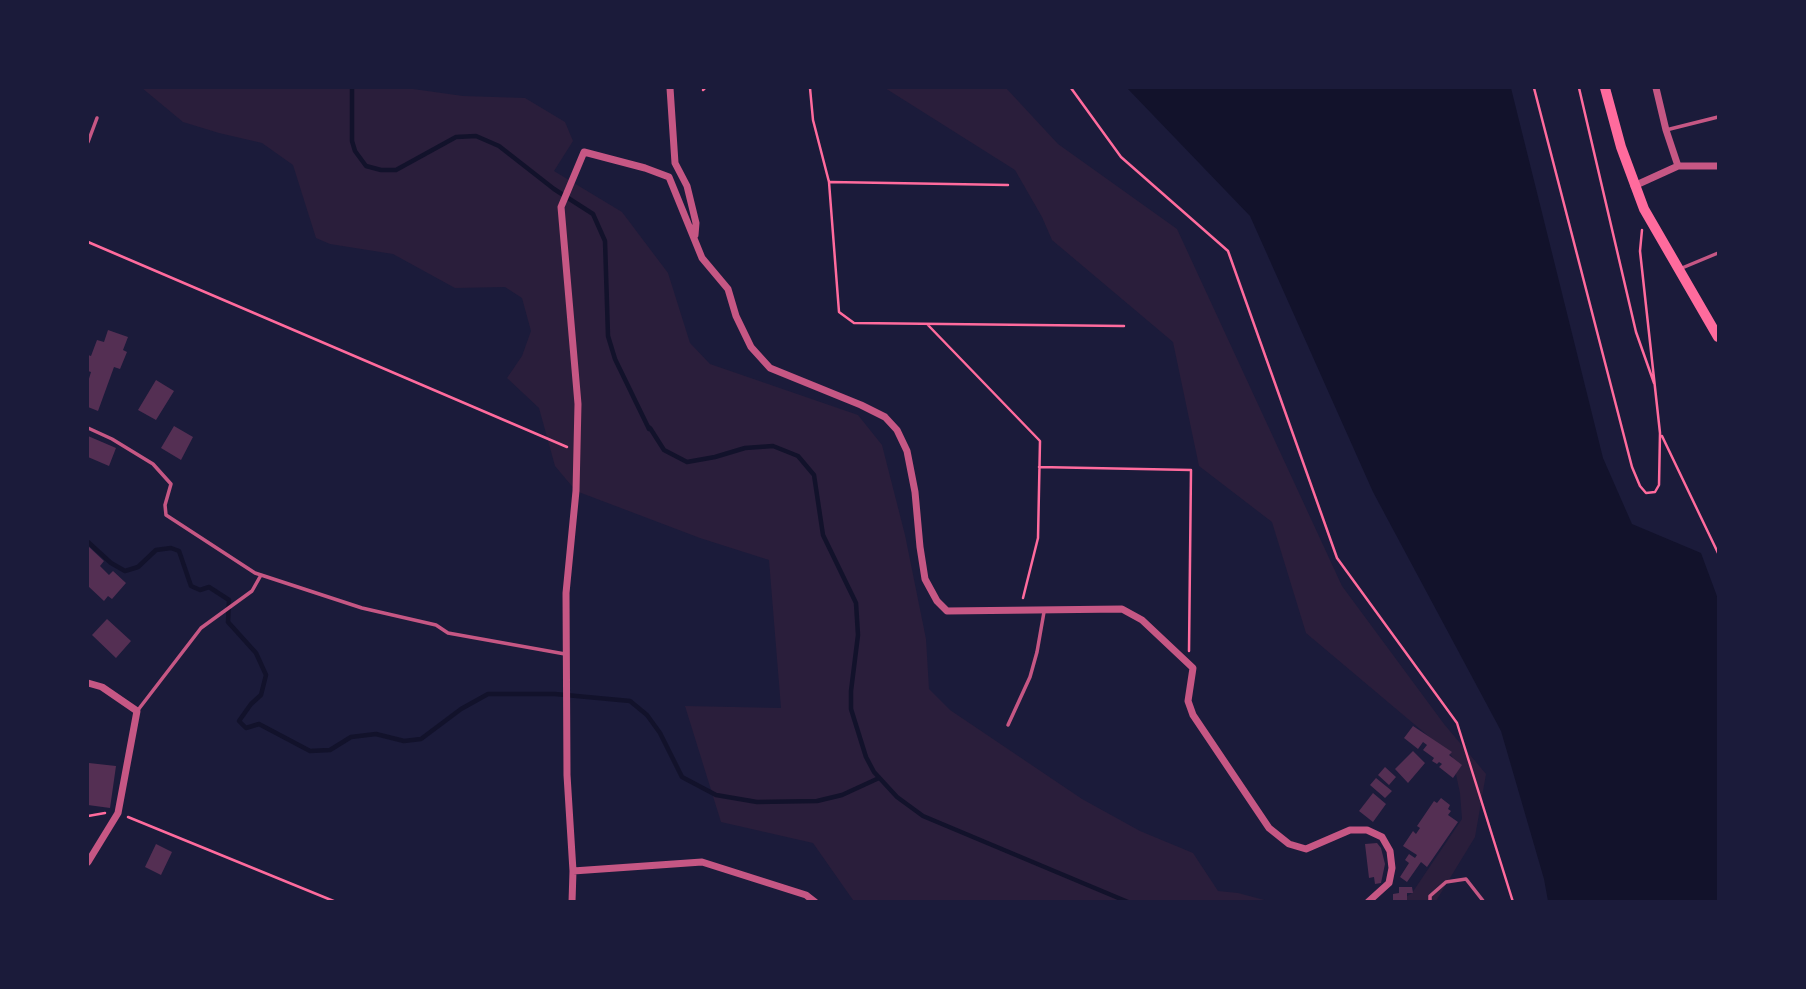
<!DOCTYPE html>
<style>
body{margin:0}
#map{position:relative;width:1806px;height:989px;overflow:hidden;background:#1b1b3a;font-family:Roboto,sans-serif}
canvas{display:block}
.frame{position:absolute;inset:0;border:89px solid #1b1b3a;pointer-events:none}
</style>
<div id="map">
<canvas width="1806" height="989"></canvas>
<div class="frame"></div>
</div>
<script>
const ctx = document.querySelector('canvas').getContext('2d');
ctx.lineJoin = 'round';
function paint(path, color) { ctx.fillStyle = color; ctx.fill(path, 'evenodd'); }
const poly = rows => new Path2D(rows.map(r => 'M' + r).join(''));
function stroke(path, color, width, dash) { ctx.strokeStyle = color; ctx.lineWidth = width; ctx.lineCap = dash ? 'butt' : 'round'; ctx.setLineDash(dash || []); ctx.stroke(path); }
paint(poly([
 [142,88,412,88,413,89,463,96,525,98,565,122,573,141,554,171,622,212,668,273,690,343,710,364,858,415,882,445,905,535,926,639,929,689,950,710,1082,799,1140,831,1193,853,1218,891,1238,893,1268,901,853,900,813,843,721,822,685,706,781,708,769,560,700,538,576,491,555,466,539,408,507,378,522,356,531,331,522,298,505,287,455,288,393,254,330,244,316,238,293,165,262,143,219,133,183,122],
 [885,88,1006,88,1058,144,1177,229,1342,586,1444,724,1486,774,1475,837,1436,901,1400,901,1412,893,1462,819,1460,793,1452,756,1306,633,1272,522,1199,466,1173,342,1052,240,1042,217,1015,170]
]), '#2a1e3b');
paint(poly([
 [1127,88,1511,88,1603,458,1632,524,1701,553,1718,599,1718,901,1548,901,1544,879,1501,731,1373,492,1250,216]
]), '#12122b');
stroke(poly([
 [352,88,352,141,355,151,366,166,381,170,396,170,456,137,476,136,499,146,554,189,593,214,605,241,608,336,615,359,649,429,650,428,664,450,687,462,715,457,745,448,773,446,798,456,814,475,823,535,856,603,858,635,851,691,851,709,866,757,874,772,897,797,923,816,1128,902],
 [88,542,111,563,125,571,138,567,156,550,171,548,179,551,191,586,200,590,209,587,229,600,228,622,256,653,266,675,261,695,251,704,239,721,246,728,259,724,310,751,330,750,351,737,376,734,404,741,421,739,461,709,488,694,555,694,630,701,647,715,660,733,682,777,716,795,757,802,817,801,842,795,879,778]
]), '#12122b', 4.5);
paint(poly([
 [108,330,128,337,123,350,127,352,120,369,114,367,98,411,88,407,88,382,91,372,88,371,88,355,91,356,97,340,104,342],
 [156,380,174,391,156,420,138,410],
 [174,426,193,437,181,460,161,448],
 [88,436,116,448,109,466,88,457],
 [88,546,104,561,100,566,109,575,113,571,126,583,112,599,108,596,104,601,88,586],
 [107,619,131,641,116,658,92,635],
 [1413,726,1452,752,1449,755,1462,765,1453,778,1439,767,1442,764,1439,762,1437,764,1432,761,1434,758,1423,750,1427,745,1423,742,1418,749,1404,738],
 [1413,751,1425,763,1408,783,1395,769],
 [89,763,116,766,110,808,88,805],
 [1385,767,1396,777,1389,785,1378,775],
 [1376,778,1392,791,1385,798,1370,785],
 [1373,793,1386,804,1373,822,1359,811],
 [1441,798,1450,805,1448,809,1451,811,1448,815,1458,822,1427,867,1421,862,1407,882,1400,877,1409,863,1405,860,1409,854,1415,858,1417,855,1403,846,1413,831,1416,834,1420,828,1417,826,1434,801,1437,803],
 [1377,843,1381,848,1385,864,1381,883,1375,884,1374,877,1369,878,1365,844],
 [156,844,172,852,161,875,145,867],
 [1399,887,1412,887,1413,893,1407,893,1407,902,1393,902,1393,894,1399,893]
]), '#542f53');
stroke(poly([
 [810,88,813,120,829,182,839,312,854,323,1124,326],
 [1071,88,1121,157,1228,251,1337,558,1457,723,1513,902],
 [1534,88,1632,467,1640,486,1646,493,1655,492,1659,485,1660,433,1640,251,1642,230],
 [1579,88,1636,332,1654,383],
 [703,90,705,88],
 [830,182,1008,185],
 [88,242,567,447],
 [927,324,1040,441,1038,538,1023,598],
 [1662,436,1718,553],
 [1039,467,1191,470,1189,651],
 [88,816,105,813],
 [128,817,336,902]
]), '#ff6b9d', 2.5);
stroke(poly([
 [1666,130,1718,117],
 [88,142,97,118],
 [1682,268,1718,253],
 [88,428,112,439,153,464,171,484,165,505,166,515,255,573,362,608,436,625,448,633,565,654],
 [138,710,201,628,252,591,261,575],
 [1008,725,1030,677,1037,652,1044,612],
 [1430,902,1430,896,1446,882,1466,879,1484,902]
]), '#c65784', 3.5);
stroke(poly([
 [670,88,675,163,687,186,696,223,695,235],
 [1656,88,1666,130,1678,166],
 [1634,186,1678,166,1718,166],
 [88,683,102,687,137,711,118,813,88,862],
 [573,871,702,862,806,895,815,902],
 [572,902,573,871,567,775,566,593,576,491,578,404,561,207,584,152,645,168,669,177,702,258,728,289,736,316,751,347,770,368,861,405,885,417,897,430,907,451,915,492,920,547,925,579,937,601,947,611,1122,609,1142,620,1193,668,1188,701,1193,715,1269,828,1289,844,1306,849,1350,830,1367,830,1382,837,1390,851,1392,868,1389,883,1368,902]
]), '#c65784', 7);
stroke(poly([
 [1605,88,1621,147,1644,209,1718,337]
]), '#ff6b9d', 10);
</script>
